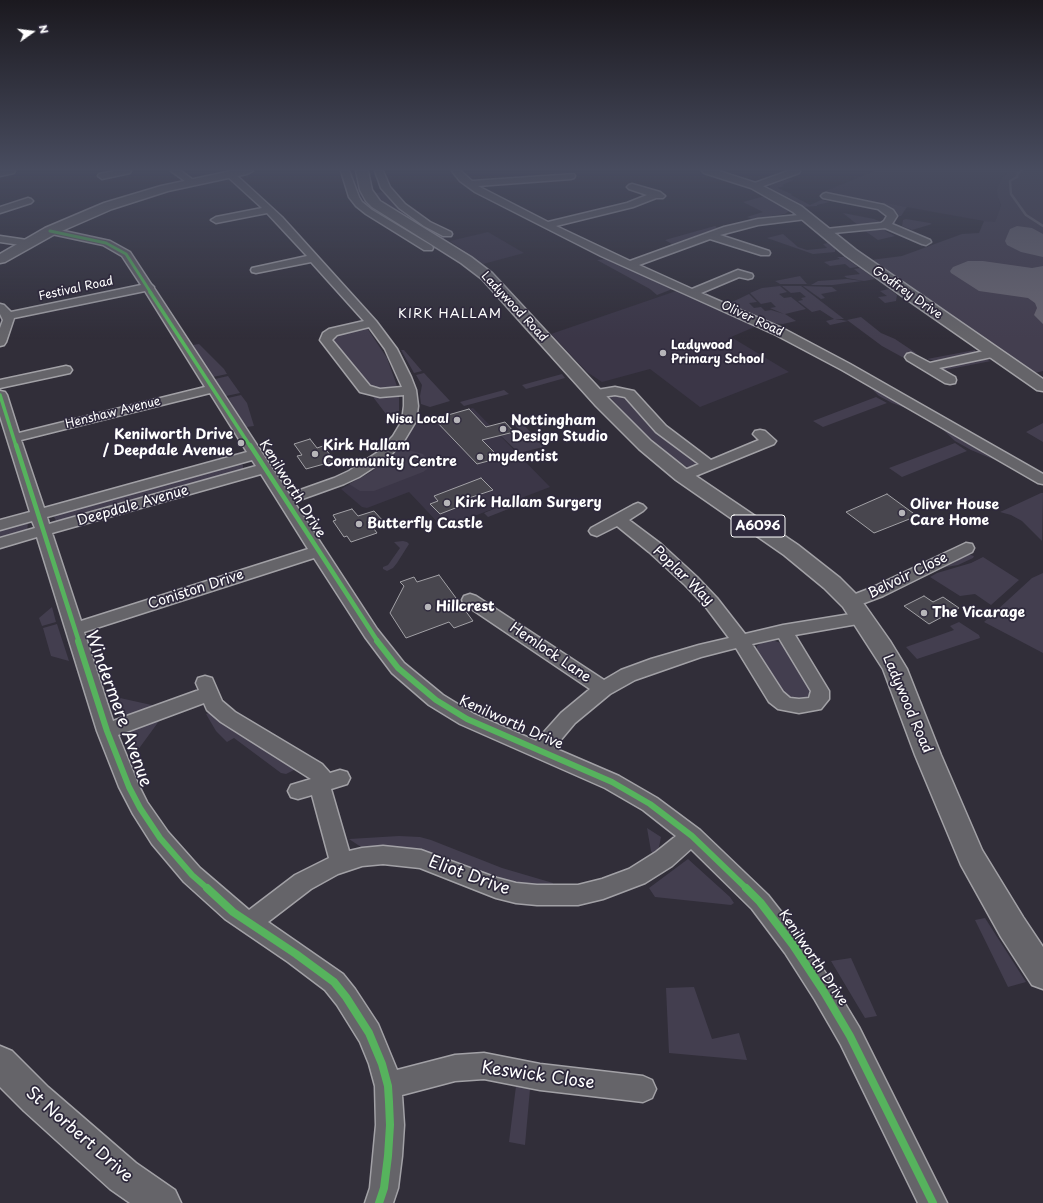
<!DOCTYPE html>
<style>
body{margin:0}
#map{position:relative;width:1043px;height:1203px;overflow:hidden;background:#312e39;font-family:"Playpen Sans",sans-serif}
canvas{display:block}
.north{position:absolute;left:12px;top:12px;width:40px;height:40px;-webkit-text-stroke:3px #2f2a3d;paint-order:stroke;rotate:76deg;font-size:11px;font-weight:700;line-height:16px;text-align:center;color:#fff}
.north::after{content:'';display:block;margin:auto;width:14px;height:18px;background:#fff;clip-path:polygon(50% 0,100% 100%,50% 72%,0 100%)}
</style>
<div id="map">
<canvas width="1043" height="1203"></canvas>
<div class="north">N</div>
</div>
<script>
const ctx = document.querySelector('canvas').getContext('2d');
ctx.lineJoin = 'round';
function paint(path, color) { ctx.fillStyle = color; ctx.fill(path, 'evenodd'); }
const poly = rows => new Path2D(rows.map(r => 'M' + r).join(''));
function stroke(path, color, width, dash) { ctx.strokeStyle = color; ctx.lineWidth = width; ctx.lineCap = dash ? 'butt' : 'round'; ctx.setLineDash(dash || []); ctx.stroke(path); }
function label(font, color, halo, rows, align = 'center') {
  ctx.font = font + ' "Playpen Sans",sans-serif'; ctx.lineWidth = 3.5; ctx.setLineDash([]); ctx.textBaseline = 'middle'; ctx.strokeStyle = halo; ctx.fillStyle = color; for (const [text, x, y, turn = 0] of rows) {
    ctx.save(); ctx.translate(x, y); ctx.rotate((+turn || 0) * Math.PI / 180); ctx.textAlign = isNaN(turn) ? turn : align; if (halo) ctx.strokeText(text, 0, 0); ctx.fillText(text, 0, 0); ctx.restore();
  }
}
paint(poly([
 [874,171,1010,171,1002,177,998,198,1001,205,995,223,823,192],
 [488,232,524,253,483,264,450,241],
 [679,290,680,293,684,295,690,295,759,325,731,337,789,372,700,407,650,369,602,382,587,372,551,334],
 [473,408,550,487,443,528,409,492,367,508,362,507,341,489,366,475,395,454,401,448,413,425]
]), '#3b3647');
paint(poly([
 [348,171,354,172,359,189,363,199,376,212,402,229,435,246,432,247,366,207,367,206,363,203,354,190],
 [1010,171,1043,171,1043,371,1035,373,871,260,902,256,962,234,979,233,984,221,995,222,1001,205,998,198,997,190,1002,177],
 [788,179,794,180,782,185,784,186,778,188,787,192,792,194,791,195,810,205,821,200,830,202,817,205,817,206,803,207,770,189,770,185],
 [381,192,384,193,398,207,412,217,443,235,445,240,443,240,386,205,375,193],
 [765,196,778,203,789,211,785,214,752,219,747,217,763,212,743,202],
 [882,202,907,207,901,216,896,216,880,205],
 [843,213,874,219,881,222,859,226],
 [906,219,930,223,932,224,912,230,902,226,903,220],
 [715,226,718,228,672,244,665,240],
 [884,229,888,230,885,231,895,236,878,240,865,231],
 [783,234,798,247,807,250,827,248,823,244,828,243,835,249,835,252,813,254,767,238],
 [837,257,844,257,858,267,850,268,845,264,830,266,824,262,840,259],
 [606,259,610,259,675,288,657,295,650,289,597,260],
 [860,268,875,279,864,281,847,278,844,276,860,274,854,269],
 [800,276,807,284,780,284,775,281],
 [847,279,862,281,833,285,811,285,818,281],
 [780,286,787,292,779,294,784,298,791,297,806,309,785,314,796,321,783,324,770,323,728,304,749,294,757,302,749,303,754,308,761,307,765,311,771,310,784,314,770,308,776,307,771,302,761,304,750,293,762,288],
 [782,286,801,286,844,319,835,319,848,321,830,325,826,321,834,319,820,310,812,312,798,301,803,300,801,298,806,297,800,292,791,293],
 [803,286,832,287,837,291,821,294,825,298,821,299],
 [889,289,897,295,896,301,885,303,878,297,887,296,880,291],
 [861,317,881,333,895,339,916,353,902,357,882,346,847,320],
 [363,327,367,328,387,358,397,386,394,387,384,390,372,389,360,377,360,373,343,352,337,349,330,337,333,334],
 [199,344,224,369,227,374,213,377,193,345],
 [401,350,404,350,422,371,414,373],
 [975,350,975,353,935,361,927,359],
 [983,359,991,361,945,370,942,368],
 [424,373,450,401,430,407,421,404,420,396,422,385,416,375],
 [562,374,565,378,526,389,522,385],
 [228,376,240,393,226,396,215,379],
 [868,385,869,385,914,411,892,403,879,396],
 [504,390,509,394,464,406,460,402],
 [388,394,397,395,399,397,399,411,386,414,373,397],
 [612,394,623,395,697,461,699,464,690,468,687,467,663,450,636,425,610,397],
 [241,395,247,403,254,426,246,427,228,398],
 [876,397,887,403,823,427,813,421],
 [518,418,543,447,519,453,501,436,520,431,510,420],
 [1043,423,1043,442,1026,432],
 [941,428,995,460,971,450,955,441],
 [955,443,967,451,902,477,889,468],
 [401,448,423,454,428,460,429,465,427,469,423,472,374,491,360,491,349,484,373,471],
 [239,463,243,465,243,469,241,472,63,523,57,522,54,517,56,513],
 [1041,493,1043,493,1042,541,1022,521,1011,515,1000,512],
 [516,500,521,504,488,517,484,513],
 [19,522,28,524,27,530,22,534,0,540,0,528],
 [403,541,407,542,409,544,397,563,393,568,387,571,383,569,383,567,388,565,400,548,394,542],
 [967,554,974,556,973,558,958,565,935,569],
 [983,557,1019,580,991,605,975,594,960,596,930,577,937,573,971,563],
 [1043,573,1043,653,984,622,1032,578],
 [52,607,56,622,42,626,39,618],
 [959,622,979,635,980,638,917,659,906,647,954,630,950,626],
 [57,624,69,661,51,656,43,628],
 [772,640,787,645,814,696,801,702,783,696,757,653,757,646,761,643],
 [111,696,156,706,122,719,118,715],
 [213,711,217,717,216,719,298,768,286,774,281,773,234,738,227,742,216,731,206,714],
 [162,717,132,758,126,744,128,735,135,727],
 [647,828,661,837,659,847,653,854,651,851],
 [399,836,420,837,431,840,502,868,553,883,552,889,530,888,363,851,361,847,349,839],
 [688,859,730,897,734,903,731,905,655,897,649,888],
 [985,918,1026,982,1008,987,975,920],
 [851,958,877,1016,865,1018,831,961],
 [694,987,712,1039,739,1033,747,1060,669,1053,666,988],
 [516,1086,530,1089,525,1145,509,1142]
]), '#433e4f');
paint(poly([
 [1017,226,1032,228,1043,234,1043,257,1021,252,1007,245,1005,241,1007,236,1010,229],
 [968,261,983,261,1032,268,1043,266,1043,324,1034,315,1037,308,1035,303,1028,298,979,291,951,273,950,271,953,267]
]), '#686571');
stroke(poly([
 [1022,171,1018,172,1017,177,1010,181,1011,194,1026,215,1043,226]
]), '#686571', 2.5);
const building = poly([
 [469,409,486,427,505,422,514,432,482,440,494,452,487,454,492,460,477,464,434,419,469,409],
 [310,439,317,448,323,446,335,461,306,469,297,456,302,455,294,444,310,439],
 [481,478,493,490,460,501,463,505,440,514,430,504,438,501,434,496,481,478],
 [887,494,917,516,874,533,846,512,887,494],
 [352,509,358,516,374,511,384,522,372,526,377,533,351,542,347,536,344,537,333,521,336,520,333,515,352,509],
 [439,575,473,621,454,628,449,622,406,638,390,613,404,586,400,582,414,577,417,582,439,575],
 [924,596,933,602,943,597,959,608,929,624,904,606,924,596]
]);
paint(building, '#48464e');
stroke(building, '#a2a1a6', 1);
const street = poly([
 [0,171,15,171,14,173,0,176,0,171],
 [115,171,131,171,130,173,102,179,98,176,99,174,115,171],
 [171,171,181,171,196,182,195,184,189,184,171,171],
 [230,171,233,172,282,217,376,321,397,349,411,377,416,390,418,406,416,421,404,441,388,458,359,477,344,484,294,502,377,629,404,663,443,695,474,714,536,741,561,713,590,689,464,604,462,600,464,596,470,594,476,596,604,680,621,670,651,659,699,645,729,638,705,606,685,585,649,552,617,526,597,536,591,534,589,531,591,528,633,505,638,503,643,505,646,508,643,511,629,520,661,544,697,577,717,598,745,634,783,625,863,612,869,614,872,618,869,622,795,635,829,691,829,699,821,709,799,713,778,709,769,702,736,648,701,657,635,680,610,694,575,723,554,748,619,776,657,798,700,830,768,895,801,937,833,984,859,1027,947,1203,918,1203,841,1045,815,1000,785,953,752,909,691,849,672,866,645,883,603,899,578,905,537,905,516,903,496,898,420,868,383,864,362,866,338,874,311,889,268,922,343,974,355,989,378,1024,397,1070,455,1055,484,1053,540,1064,643,1076,652,1080,656,1089,652,1098,643,1102,540,1090,484,1079,455,1081,402,1095,404,1125,402,1156,398,1188,393,1203,365,1203,370,1188,376,1125,375,1086,369,1064,360,1042,337,1005,325,990,288,962,225,919,184,882,152,844,133,814,119,787,97,731,37,537,0,548,0,538,35,528,32,521,0,530,0,520,30,512,0,416,0,391,5,392,7,395,19,433,205,387,145,291,14,318,6,342,4,345,0,346,0,328,3,320,0,314,0,304,4,305,11,312,141,285,122,256,103,245,47,233,45,231,47,229,50,228,110,241,130,252,151,284,154,287,154,288,289,494,334,478,349,471,378,452,393,436,402,421,404,406,404,395,380,397,360,392,320,340,323,333,329,329,364,321,311,262,256,273,252,272,251,270,252,268,307,256,267,213,216,223,211,220,216,217,262,208,227,176,226,174,227,172,230,171],
 [369,327,385,349,402,387,380,389,370,386,332,340,337,335,369,327],
 [210,393,247,452,44,508,21,440,210,393],
 [252,460,256,466,49,524,47,517,252,460],
 [261,474,308,549,81,621,52,533,261,474],
 [314,558,365,637,392,673,429,705,460,724,605,788,643,810,676,836,656,852,629,869,602,879,578,885,537,885,516,883,497,878,421,850,383,846,362,848,349,851,331,789,347,784,350,778,347,772,340,770,330,773,322,764,235,712,222,701,212,678,205,676,198,678,196,683,199,690,113,721,84,632,314,558],
 [779,638,811,691,809,698,799,699,790,698,783,692,752,644,779,638],
 [204,703,207,710,221,722,311,779,291,785,288,791,291,797,298,799,312,795,329,858,295,875,249,910,200,868,168,832,147,802,139,786,118,735,204,703],
 [341,171,349,171,359,197,362,202,372,210,432,246,433,248,432,250,424,250,366,214,356,206,349,197,341,171],
 [375,171,383,171,390,187,405,204,430,222,451,232,452,234,451,236,443,236,424,226,399,208,381,188,375,171],
 [452,171,461,171,472,181,574,174,575,176,574,178,571,179,478,186,548,222,627,203,647,195,629,189,627,187,629,185,632,184,660,192,665,196,663,198,656,198,633,207,556,226,630,261,724,227,758,219,809,214,811,216,806,219,758,225,720,235,769,251,770,253,769,255,761,255,710,239,639,265,692,289,738,270,752,274,753,276,752,278,748,279,739,277,701,293,784,329,850,364,1043,474,1043,484,1038,483,842,370,776,335,601,256,475,192,460,181,452,171],
 [788,171,800,171,799,173,758,188,755,189,751,186,752,184,788,171],
 [826,193,884,205,893,210,897,216,892,224,930,240,931,242,926,245,922,244,885,228,823,234,821,232,826,229,881,223,884,221,887,216,878,209,823,198,821,196,823,194,826,193],
 [28,198,31,199,33,201,31,203,0,213,0,207,28,198],
 [0,236,27,240,32,243,27,246,0,242,0,236],
 [993,349,997,350,999,353,997,356,939,368,955,377,956,380,955,383,950,384,945,383,907,360,905,357,907,354,911,353,930,363,993,349],
 [66,366,70,367,72,370,70,373,0,388,0,380,66,366],
 [615,387,634,391,666,426,711,460,759,440,753,434,755,431,760,430,765,431,776,441,774,444,688,479,683,480,678,479,676,476,678,473,699,464,656,432,625,397,615,395,596,398,591,397,590,394,591,391,615,387],
 [966,543,972,544,974,548,972,552,883,596,851,608,845,606,842,602,845,598,871,588,966,543]
]);
const secondary = poly([
 [231,171,253,171,247,174,168,191,112,209,55,234,5,262,0,263,0,254,45,228,104,203,161,186,231,171],
 [702,171,719,171,759,184,801,206,856,250,1043,379,1043,391,1037,390,912,303,846,256,793,212,751,188,704,173,702,171],
 [0,1046,12,1051,48,1087,136,1163,175,1190,181,1203,130,1203,110,1189,24,1111,0,1087,0,1046]
]);
const primary = poly([
 [356,171,368,171,372,190,380,201,471,257,492,273,608,398,651,441,690,472,798,545,840,578,859,597,890,641,907,669,941,755,982,850,1023,917,1043,947,1043,989,1032,985,1001,937,961,865,915,755,883,669,843,607,824,588,784,555,676,480,639,449,596,406,482,279,461,263,372,207,366,201,360,190,356,171]
]);
stroke(street, '#a2a1a6', 3);
stroke(secondary, '#a2a1a6', 3);
stroke(primary, '#a2a1a6', 3);
paint(street, '#656469');
paint(secondary, '#656469');
paint(primary, '#656469');
stroke(poly([
 [50,231,106,243,126,254,151,293]
]), '#56b35d', 3);
stroke(poly([
 [150,292,250,446],
 [0,395,16,446]
]), '#56b35d', 3.5);
stroke(poly([
 [16,445,79,642],
 [250,445,378,642]
]), '#56b35d', 4.5);
stroke(poly([
 [78,641,107,731,129,787,140,808,160,838,192,875,208,889],
 [377,641,398,668,436,700,467,719,612,782,650,804,692,836,747,889]
]), '#56b35d', 6);
stroke(poly([
 [207,888,233,912,296,954,334,982,346,997,369,1033,382,1064,388,1086,389,1102,390,1125,388,1156,384,1188,379,1203],
 [746,888,760,902,793,945,824,992,850,1036,933,1203]
]), '#56b35d', 8);
const sky = ctx.createLinearGradient(0, 0, 0, 339);
sky.addColorStop(0, '#1b191f');
sky.addColorStop(0.5, '#484c5f');
sky.addColorStop(1, '#484c5f00');
ctx.fillStyle = sky;
ctx.fillRect(0, 0, 1043, 339);
for (const [x, y, r, color] of [
 [663,353,4,"#b7b6ba"],
 [457,420,4,"#b7b6ba"],
 [503,429,4,"#b7b6ba"],
 [241,443,4,"#b7b6ba"],
 [315,454,4,"#b7b6ba"],
 [480,457,4,"#b7b6ba"],
 [447,503,4,"#b7b6ba"],
 [902,513,4,"#b7b6ba"],
 [359,524,4,"#b7b6ba"],
 [428,607,4,"#b7b6ba"],
 [924,613,4,"#b7b6ba"]
]) { const dot = new Path2D(); dot.arc(x, y, r, 0, 2 * Math.PI); ctx.fillStyle = color; ctx.fill(dot); stroke(dot, '#2f2a3d', 1.5); }
label('12px', '#fff', '#2f2a3d', [
 ["Festival Road",76,289,-12],
 ["Godfrey Drive",907,293,35],
 ["Ladywood Road",514,307,47],
 ["Oliver Road",752,319,25],
 ["Henshaw Avenue",113,413,-14]
]);
label('bold 12px', '#fff', '#2f2a3d', [
 ["Ladywood",671,346],
 ["Primary School",671,360],
 ["Nisa Local",449,420,"right"]
], 'left');
ctx.letterSpacing = '1px';
label('13px', '#fff', '#2f2a3d', [
 ["KIRK HALLAM",450,314]
]);
ctx.letterSpacing = '0px';
for (const [x, y, w] of [
 [758,526,54]
]) { const box = new Path2D(); box.roundRect(x - w / 2, y - 11, w, 22, 3); ctx.fillStyle = '#2f2a3d'; ctx.fill(box); stroke(box, '#fff', 1); }
label('bold 13px', '#fff', null, [
 ["A6096",758,526]
]);
label('bold 14px', '#fff', '#2f2a3d', [
 ["Nottingham",511,421],
 ["Design Studio",511,437],
 ["Kenilworth Drive",233,435,"right"],
 ["/ Deepdale Avenue",233,451,"right"],
 ["Kirk Hallam",323,446],
 ["Community Centre",323,462],
 ["mydentist",488,457],
 ["Kirk Hallam Surgery",455,503],
 ["Oliver House",910,505],
 ["Care Home",910,521],
 ["Butterfly Castle",367,524],
 ["Hillcrest",436,607],
 ["The Vicarage",932,613]
], 'left');
label('14px', '#fff', '#2f2a3d', [
 ["Kenilworth Drive",292,489,58],
 ["Deepdale Avenue",133,506,-16],
 ["Poplar Way",683,576,44],
 ["Belvoir Close",908,576,-26],
 ["Coniston Drive",196,590,-18],
 ["Hemlock Lane",550,653,34],
 ["Ladywood Road",907,704,67],
 ["Kenilworth Drive",511,723,24],
 ["Kenilworth Drive",813,958,56]
]);
label('17px', '#fff', '#2f2a3d', [
 ["Windermere Avenue",118,709,70],
 ["Eliot Drive",469,876,20],
 ["Keswick Close",538,1076,8],
 ["St Norbert Drive",79,1135,41]
]);
</script>
